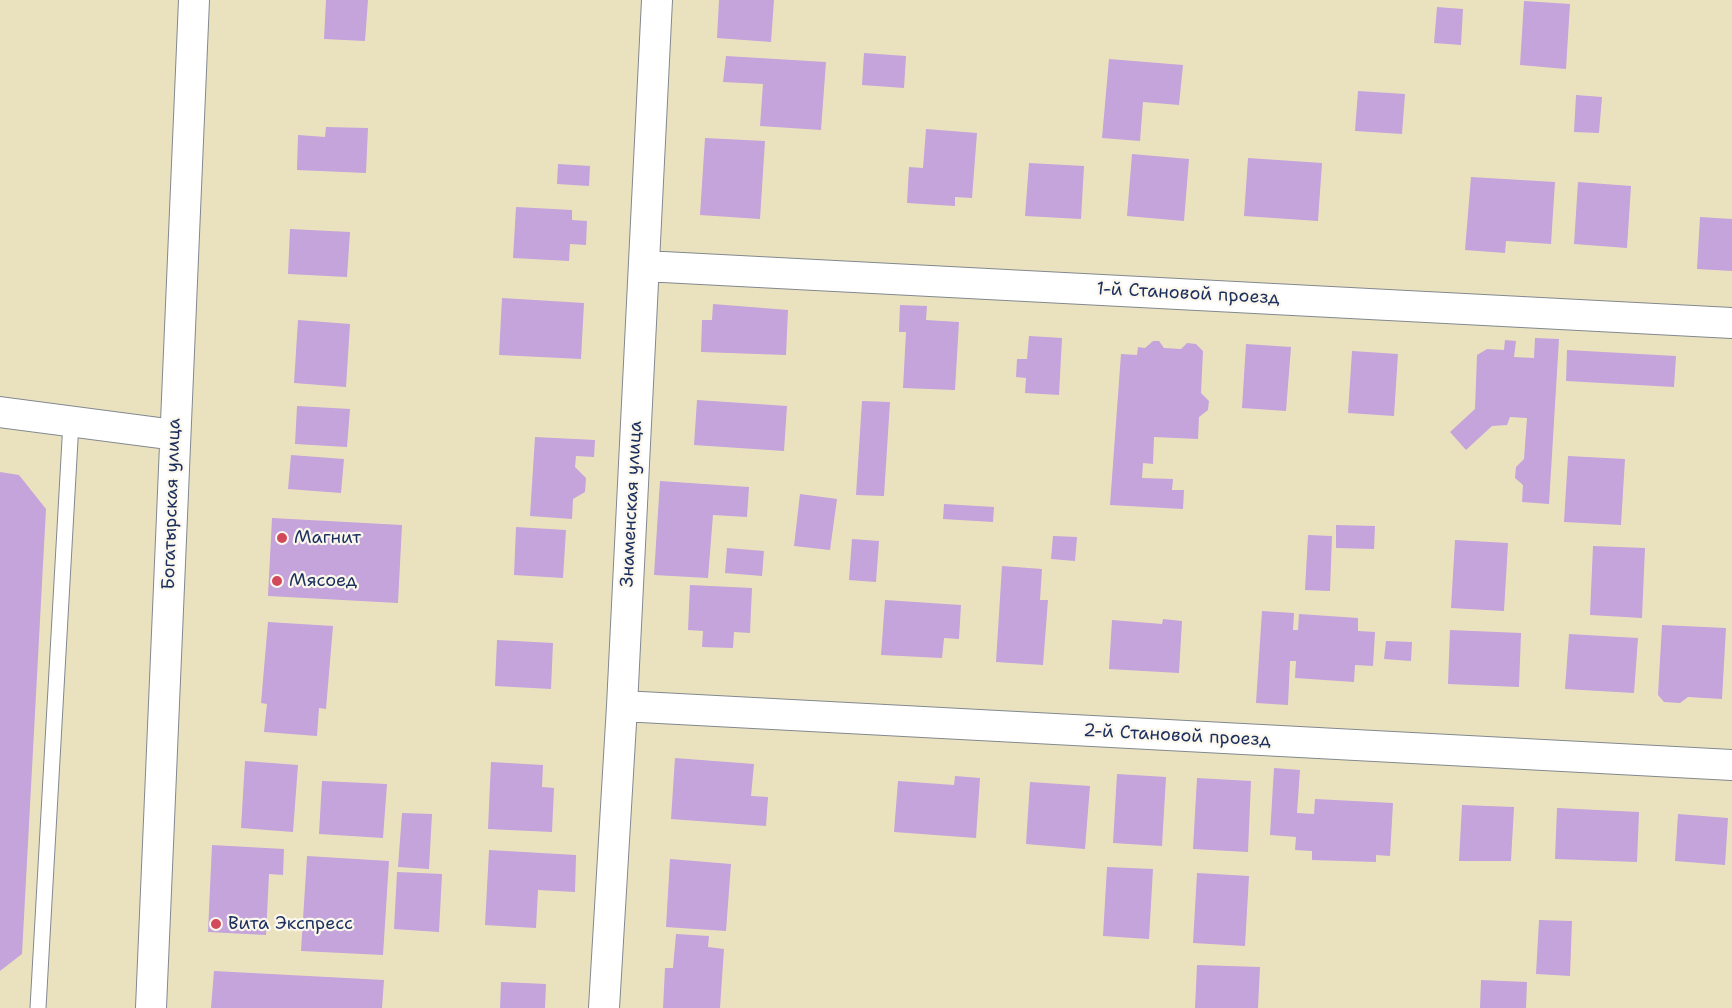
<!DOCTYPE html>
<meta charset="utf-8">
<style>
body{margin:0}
canvas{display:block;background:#eae2bf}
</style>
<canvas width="1732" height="1008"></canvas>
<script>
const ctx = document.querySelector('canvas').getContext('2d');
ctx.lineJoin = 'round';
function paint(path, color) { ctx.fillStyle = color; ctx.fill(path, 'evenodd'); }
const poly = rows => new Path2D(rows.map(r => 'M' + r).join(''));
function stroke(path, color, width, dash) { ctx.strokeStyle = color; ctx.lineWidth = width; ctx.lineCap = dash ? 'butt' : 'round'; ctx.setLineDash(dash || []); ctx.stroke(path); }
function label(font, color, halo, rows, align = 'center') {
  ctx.font = font + ' "Shantell Sans",sans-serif'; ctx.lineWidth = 4.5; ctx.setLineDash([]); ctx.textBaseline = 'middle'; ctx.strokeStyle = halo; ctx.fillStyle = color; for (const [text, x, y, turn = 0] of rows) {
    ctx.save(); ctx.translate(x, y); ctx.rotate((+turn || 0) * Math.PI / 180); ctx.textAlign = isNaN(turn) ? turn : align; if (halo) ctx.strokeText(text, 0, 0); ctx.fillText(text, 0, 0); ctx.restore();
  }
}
paint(poly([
 [326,0,368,0,365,41,324,39],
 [719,0,774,0,771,42,717,38],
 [1524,1,1570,4,1566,69,1520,65],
 [1437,7,1463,9,1461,45,1434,43],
 [864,53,906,56,904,88,862,85],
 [726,56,826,62,821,130,760,126,763,84,723,82],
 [1109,59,1183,65,1179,105,1143,102,1140,141,1102,138],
 [1358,91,1405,94,1402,134,1355,131],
 [1576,95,1602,97,1599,133,1574,132],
 [326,127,368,128,366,173,297,170,298,135,325,137],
 [926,129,977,133,972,198,955,197,955,206,907,203,909,167,923,168],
 [705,138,765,141,760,219,700,215],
 [1132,154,1189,159,1184,221,1127,216],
 [1248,158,1322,163,1318,221,1244,216],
 [1029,163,1084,166,1081,219,1025,216],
 [558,164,590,166,589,186,557,184],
 [1471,177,1555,182,1551,244,1506,241,1505,253,1465,250],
 [1578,182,1631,186,1627,248,1574,244],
 [516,207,572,210,572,220,587,221,586,245,570,244,569,261,513,258],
 [1700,217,1732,219,1732,271,1697,269],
 [290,229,350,232,347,277,288,274],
 [502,298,584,303,581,359,499,355],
 [713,304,788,310,786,355,701,352,702,320,712,320],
 [900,305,927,306,926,320,959,322,955,390,903,388,906,332,899,332],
 [298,320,350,324,346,387,294,383],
 [1029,336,1062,338,1059,395,1025,393,1026,378,1016,377,1017,359,1027,359],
 [1535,338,1559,339,1549,504,1522,502,1523,485,1515,478,1516,467,1524,459,1527,418,1510,417,1507,425,1492,426,1466,450,1450,432,1475,409,1477,355,1487,349,1504,350,1505,340,1516,341,1514,357,1534,358],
 [1153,341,1159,341,1164,348,1181,349,1187,343,1196,344,1203,351,1201,393,1209,401,1208,410,1199,417,1198,439,1154,437,1153,464,1143,463,1142,478,1173,479,1172,490,1184,490,1183,509,1110,505,1121,354,1137,355,1138,347,1145,348],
 [1246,344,1291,347,1286,411,1242,408],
 [1567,350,1676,356,1674,387,1566,381],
 [1352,351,1398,354,1394,416,1348,413],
 [697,400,787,406,784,451,694,445],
 [862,401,890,402,884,496,856,495],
 [297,406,350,409,347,447,295,444],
 [535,437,595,440,594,457,576,456,575,467,586,478,585,492,573,499,572,519,530,516],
 [291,455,344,459,341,493,288,489],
 [1568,456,1625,459,1621,525,1564,522],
 [0,472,19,475,46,509,22,954,0,971],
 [660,481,749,487,747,517,713,515,708,578,654,575],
 [800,494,837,499,830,550,794,546],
 [944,504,994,507,993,522,943,519],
 [272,518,402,525,398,603,268,596],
 [1336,525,1375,526,1374,549,1336,548],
 [516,527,566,530,563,578,514,575],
 [1308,535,1332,536,1330,591,1305,590],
 [1053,536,1077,537,1075,561,1051,559],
 [852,539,879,541,876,582,849,580],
 [1455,540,1508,543,1504,611,1451,608],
 [1593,546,1645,548,1642,618,1590,615],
 [727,548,764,551,762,576,725,573],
 [1002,566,1042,569,1040,600,1048,600,1043,665,996,662],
 [690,585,752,588,750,633,734,632,733,648,702,647,703,631,688,630],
 [885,600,961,605,959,639,944,638,942,658,881,655],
 [1262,611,1294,613,1293,630,1298,630,1299,614,1358,618,1358,631,1375,632,1373,666,1355,665,1354,682,1295,678,1296,661,1290,661,1288,705,1256,703],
 [1163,619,1182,621,1179,673,1109,669,1112,620,1162,624],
 [268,622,333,626,326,709,319,708,317,736,264,732,267,704,261,703],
 [1662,625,1726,628,1722,699,1688,697,1680,703,1664,702,1658,695],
 [1450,630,1521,633,1519,687,1448,684],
 [1569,634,1638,638,1634,693,1565,689],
 [497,640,553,643,551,689,495,686],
 [1386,641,1412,642,1411,661,1384,659],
 [675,758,754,764,751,796,768,797,766,826,671,819],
 [245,761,298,765,293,832,241,828],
 [491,762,543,765,542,787,554,788,552,832,488,829],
 [1274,768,1300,770,1297,813,1314,814,1315,799,1393,803,1390,856,1376,855,1376,862,1312,860,1312,851,1295,850,1296,837,1270,835],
 [1117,774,1166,777,1162,846,1113,843],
 [955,776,980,778,976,838,894,832,898,781,954,785],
 [1197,778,1251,781,1248,852,1193,849],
 [322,781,387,784,383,838,319,834],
 [1030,782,1090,786,1085,849,1026,844],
 [1462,805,1514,807,1511,861,1459,861],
 [1557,808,1639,812,1637,862,1555,859],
 [402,813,432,814,429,869,398,867],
 [1678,814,1728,818,1725,865,1675,861],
 [212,845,284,849,283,875,269,874,266,935,208,932],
 [489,850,576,855,575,892,538,890,536,928,485,925],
 [307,856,389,861,383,955,301,951],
 [670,859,731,864,726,931,666,927],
 [1107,867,1153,869,1149,939,1103,936],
 [397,872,442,874,439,932,394,929],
 [1197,873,1249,876,1245,946,1193,943],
 [1539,920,1572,921,1570,976,1536,974],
 [676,934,709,936,708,947,724,949,720,1008,663,1008,665,968,673,968],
 [1197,965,1260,967,1258,1008,1195,1008],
 [214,971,384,980,382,1008,211,1008],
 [1481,980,1527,982,1526,1008,1480,1008],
 [501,982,546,984,545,1008,500,1008]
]), '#c4a4db');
const lane = poly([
 [38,1008,71,422]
]);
const street = poly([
 [644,266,1732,323],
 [0,412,175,435],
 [622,706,1732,765],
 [151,1008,194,0],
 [604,1008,622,706,657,0]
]);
stroke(lane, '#82888e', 17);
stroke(street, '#82888e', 32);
stroke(lane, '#fff', 15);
stroke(street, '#fff', 30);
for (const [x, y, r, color] of [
 [282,538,6,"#d1495b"],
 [277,581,6,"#d1495b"],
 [216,924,6,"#d1495b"]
]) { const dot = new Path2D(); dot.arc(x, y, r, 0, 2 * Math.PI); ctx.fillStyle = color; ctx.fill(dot); stroke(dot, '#fbf7ec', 2); }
label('18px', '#1b2f5e', '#fbf7ec', [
 ["1-й Становой проезд",1188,294,3],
 ["Богатырская улица",172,504,-88],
 ["Знаменская улица",632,504,-87],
 ["2-й Становой проезд",1177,736,3]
]);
label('18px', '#1b2f5e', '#fbf7ec', [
 ["Магнит",294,538],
 ["Мясоед",289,581],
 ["Вита Экспресс",228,924]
], 'left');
</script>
